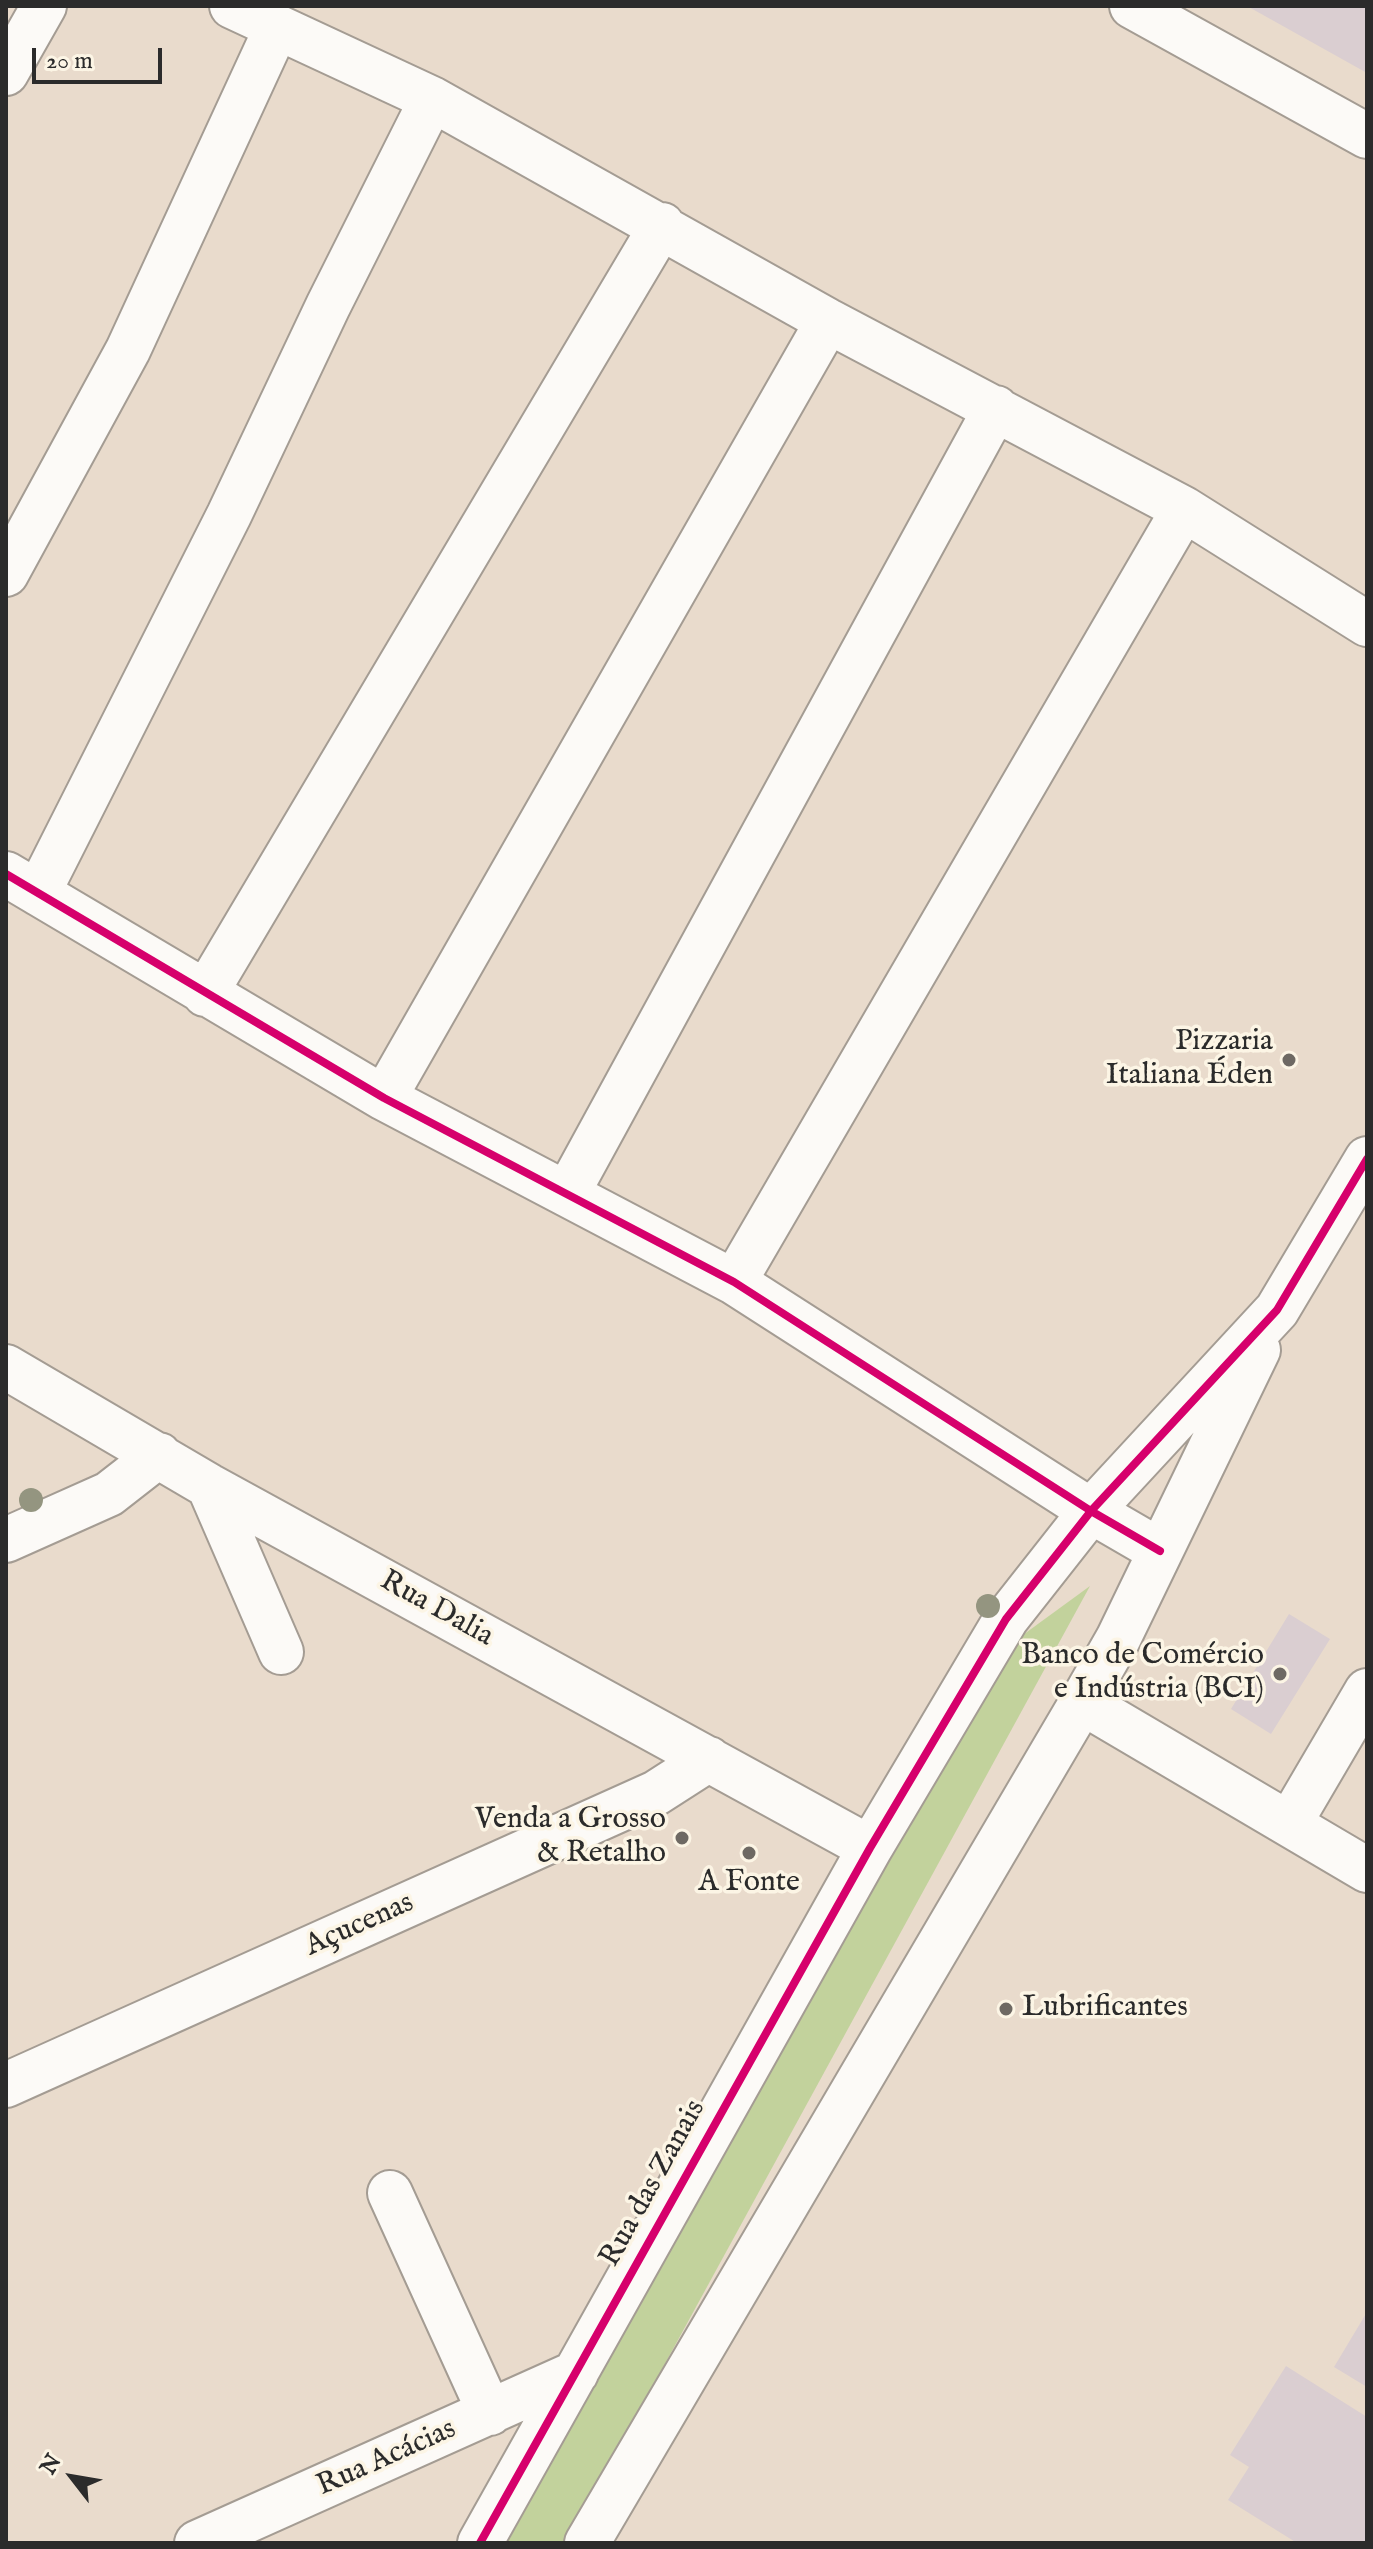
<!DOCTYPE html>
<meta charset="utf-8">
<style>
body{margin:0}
#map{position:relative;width:1373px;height:2549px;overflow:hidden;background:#e9dbcc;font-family:"IM FELL English",serif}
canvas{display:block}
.frame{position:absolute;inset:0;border:8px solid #2b2b2b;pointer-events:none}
.north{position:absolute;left:32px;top:2437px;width:80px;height:80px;-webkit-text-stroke:6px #fcf5e5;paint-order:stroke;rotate:301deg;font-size:22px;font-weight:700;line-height:32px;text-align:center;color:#2b2b2b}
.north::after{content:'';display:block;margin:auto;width:28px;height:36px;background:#2b2b2b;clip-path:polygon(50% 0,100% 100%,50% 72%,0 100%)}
.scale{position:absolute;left:32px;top:48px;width:130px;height:36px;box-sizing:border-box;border:4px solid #2b2b2b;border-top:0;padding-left:10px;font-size:24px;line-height:28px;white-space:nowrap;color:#2b2b2b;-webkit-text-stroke:6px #fcf5e5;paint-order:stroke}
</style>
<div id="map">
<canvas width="1373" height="2549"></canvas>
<div class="frame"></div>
<div class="north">N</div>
<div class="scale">20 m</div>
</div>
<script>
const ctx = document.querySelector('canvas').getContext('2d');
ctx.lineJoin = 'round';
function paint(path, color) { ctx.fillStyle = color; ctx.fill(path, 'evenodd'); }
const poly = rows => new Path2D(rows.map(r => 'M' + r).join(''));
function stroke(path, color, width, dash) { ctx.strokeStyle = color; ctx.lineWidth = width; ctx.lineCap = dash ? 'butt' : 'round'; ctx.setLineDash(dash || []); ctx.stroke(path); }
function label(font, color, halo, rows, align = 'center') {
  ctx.font = font + ' "IM FELL English",serif'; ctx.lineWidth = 7; ctx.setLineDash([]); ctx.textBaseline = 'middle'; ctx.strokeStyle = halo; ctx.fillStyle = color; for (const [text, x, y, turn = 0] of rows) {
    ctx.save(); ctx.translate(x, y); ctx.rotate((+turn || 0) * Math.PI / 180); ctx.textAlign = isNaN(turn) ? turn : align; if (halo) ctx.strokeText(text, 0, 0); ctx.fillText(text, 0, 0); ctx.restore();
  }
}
paint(poly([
 [1090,1586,567,2543,507,2543,1005,1648]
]), '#c2d29c');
paint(poly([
 [1247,6,1367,6,1367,73],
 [1289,1614,1330,1639,1271,1734,1231,1709],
 [1367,2312,1367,2387,1334,2367],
 [1286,2366,1367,2417,1367,2543,1297,2543,1228,2500,1249,2467,1230,2455]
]), '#daced1');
const minor = poly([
 [232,6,432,99,828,321,1184,509,1367,624],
 [1132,6,1367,136],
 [6,73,44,6],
 [6,574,128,350,277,27],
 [6,874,384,1098,734,1282,1091,1511,1160,1551],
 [38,893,229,515,328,306,432,99],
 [205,994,662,225],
 [384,1098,828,321],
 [568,1192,996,408],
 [734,1282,1184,509],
 [6,1367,209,1486,870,1848],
 [209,1486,281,1652],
 [6,1540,109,1494,159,1455],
 [1082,1702,1367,1870],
 [1289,1824,1367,1691],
 [6,2085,656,1793,709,1759],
 [390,2193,490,2413],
 [197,2543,576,2373],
 [480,2543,870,1848,1006,1619,1091,1511,1277,1310,1367,1159],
 [587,2543,1082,1702,1118,1639,1258,1350]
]);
stroke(minor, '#a49c93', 48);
stroke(minor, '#fcfaf7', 44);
stroke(poly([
 [6,874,384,1098,734,1282,1091,1511,1160,1551],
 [480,2543,870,1848,1006,1619,1091,1511,1277,1310,1367,1159]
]), '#d6006c', 8);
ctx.fillStyle = '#949580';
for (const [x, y] of [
 [31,1500],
 [988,1606]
]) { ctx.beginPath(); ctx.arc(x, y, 12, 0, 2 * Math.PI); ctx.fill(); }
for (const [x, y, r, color] of [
 [1289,1060,8,"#6e6963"],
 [1280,1674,8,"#6e6963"],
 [682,1838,8,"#6e6963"],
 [749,1853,8,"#6e6963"],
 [1006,2009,8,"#6e6963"]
]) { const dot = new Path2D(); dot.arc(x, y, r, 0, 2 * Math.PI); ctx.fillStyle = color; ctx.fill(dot); stroke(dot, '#fcf5e5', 3); }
label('30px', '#2b2b2b', '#fcf5e5', [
 ["Pizzaria",1273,1043],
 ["Italiana Éden",1273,1077],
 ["Banco de Comércio",1264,1657],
 ["e Indústria (BCI)",1264,1691],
 ["Venda a Grosso",666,1821],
 ["& Retalho",666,1855],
 ["A Fonte",749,1884,"center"],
 ["Lubrificantes",1022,2009,"left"]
], 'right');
label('30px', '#2b2b2b', '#fcf5e5', [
 ["Rua Dalia",436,1610,29],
 ["Açucenas",360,1926,-24],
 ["Rua das Zanais",654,2184,-61],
 ["Rua Acácias",387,2459,-24]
]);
</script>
